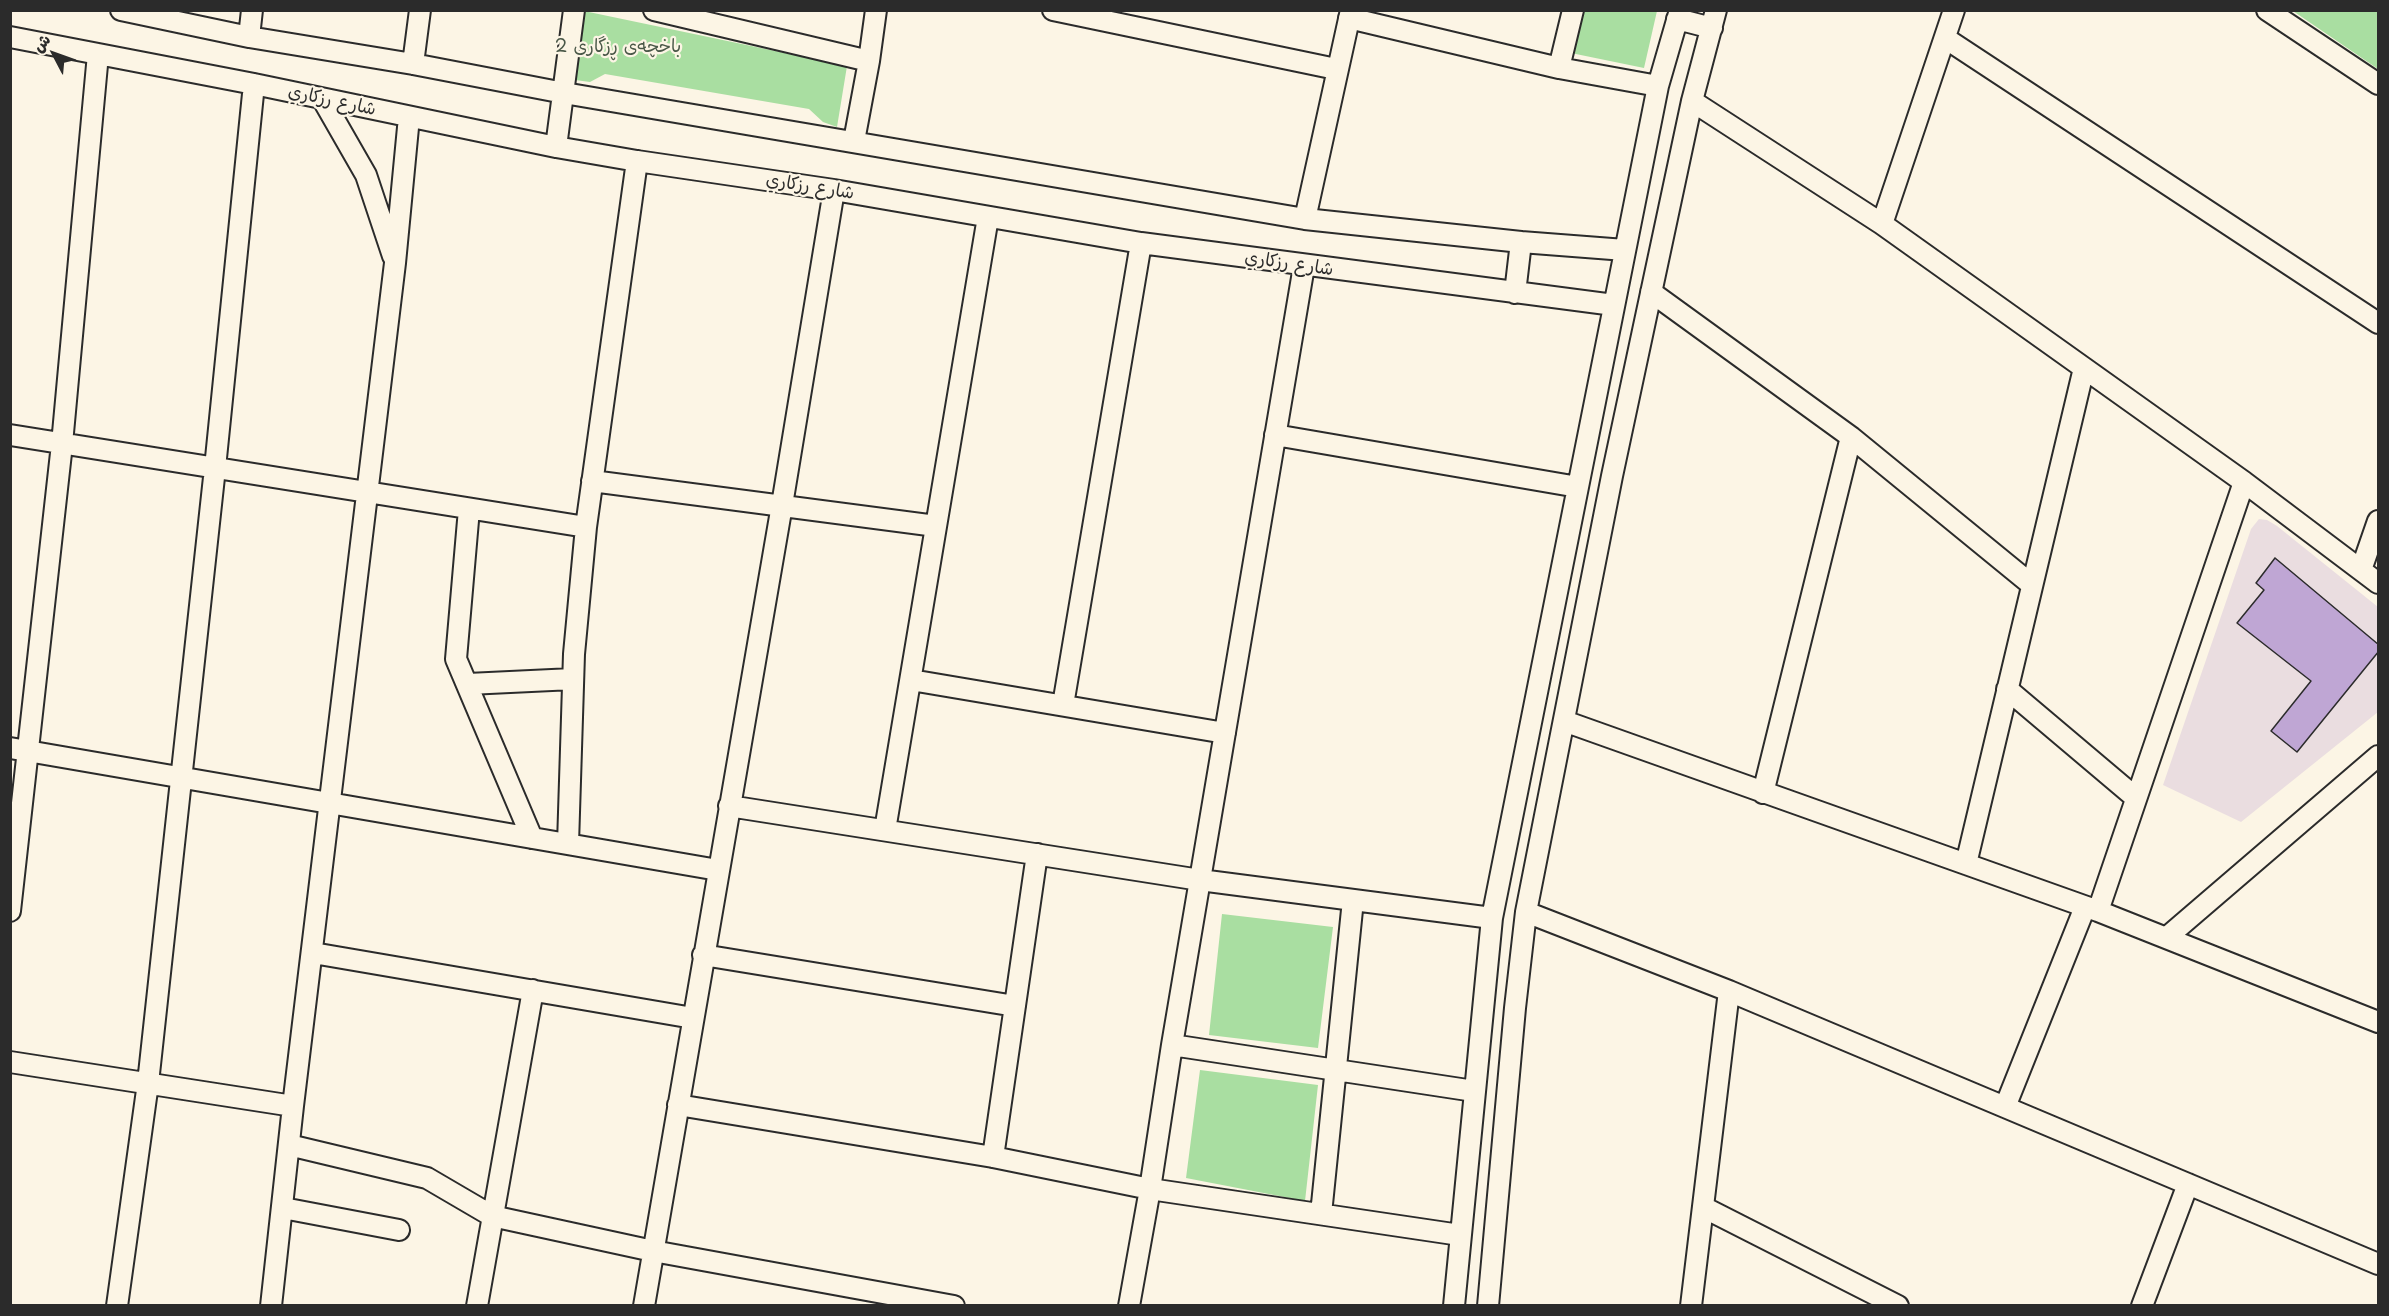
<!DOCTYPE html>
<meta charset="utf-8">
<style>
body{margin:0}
#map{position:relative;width:2389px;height:1316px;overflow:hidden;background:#fcf5e5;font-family:"Playpen Sans","Playpen Sans Arabic",sans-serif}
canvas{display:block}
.frame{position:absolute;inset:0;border:12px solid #2b2b2b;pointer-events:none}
.north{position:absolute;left:24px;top:24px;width:60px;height:60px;-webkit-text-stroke:4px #fcf5e5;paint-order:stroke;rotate:311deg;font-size:16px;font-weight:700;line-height:24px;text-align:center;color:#2b2b2b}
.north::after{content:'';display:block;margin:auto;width:21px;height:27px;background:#2b2b2b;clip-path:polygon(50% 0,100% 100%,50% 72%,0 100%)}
</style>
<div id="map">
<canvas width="2389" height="1316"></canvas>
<div class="frame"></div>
<div class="north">ش</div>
</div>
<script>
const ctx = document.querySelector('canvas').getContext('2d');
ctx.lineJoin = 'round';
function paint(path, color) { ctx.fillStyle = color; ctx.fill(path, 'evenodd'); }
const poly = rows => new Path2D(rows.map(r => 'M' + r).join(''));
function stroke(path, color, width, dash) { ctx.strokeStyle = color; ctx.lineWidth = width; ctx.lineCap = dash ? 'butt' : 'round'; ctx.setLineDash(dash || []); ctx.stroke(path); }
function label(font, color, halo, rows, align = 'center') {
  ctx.font = font + ' "Playpen Sans","Playpen Sans Arabic",sans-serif'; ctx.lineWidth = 4.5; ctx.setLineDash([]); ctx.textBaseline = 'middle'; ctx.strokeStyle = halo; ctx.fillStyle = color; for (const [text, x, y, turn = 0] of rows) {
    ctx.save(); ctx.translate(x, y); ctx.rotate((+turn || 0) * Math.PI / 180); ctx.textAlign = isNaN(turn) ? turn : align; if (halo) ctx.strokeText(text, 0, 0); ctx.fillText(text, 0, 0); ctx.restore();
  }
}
paint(poly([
 [2259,519,2267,520,2277,526,2378,607,2378,712,2241,822,2163,785,2251,529]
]), '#eadde0');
paint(poly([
 [584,11,847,66,837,127,823,122,809,109,605,74,590,82,575,80],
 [1582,11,1657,11,1644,68,1571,53],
 [2293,11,2378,11,2378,69],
 [1222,914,1333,927,1318,1048,1209,1035],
 [1200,1070,1318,1085,1305,1201,1186,1178]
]), '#a9dea1');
const building = poly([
 [2275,558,2379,645,2379,651,2297,752,2271,731,2311,681,2237,623,2264,590,2256,583,2275,558]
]);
paint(building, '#bfa6d4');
stroke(building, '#2b2b2b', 1.5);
const minor = poly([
 [121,10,249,37,413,64,564,93,1305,219,1521,242,1625,250],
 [654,10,869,61],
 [1053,10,1336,69],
 [2267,10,2378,84],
 [1349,18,1559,68,1658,86],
 [1677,19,1712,28],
 [10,37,254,84,556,147,637,161,834,190,1141,243,1614,305],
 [249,37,252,10],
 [1945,38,2378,323],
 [413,64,420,10],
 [1559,68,1573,10],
 [323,100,366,175,393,256],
 [1692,101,1882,224,2244,482,2378,583],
 [854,141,869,61,876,10],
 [556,147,574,10],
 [1305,219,1351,10],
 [1882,224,1954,10],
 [1651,292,1851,437,2032,585],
 [1515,293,1521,242],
 [10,435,586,527],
 [1275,435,1578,487],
 [592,481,936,526],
 [469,509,456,659,532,838],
 [2361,570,2378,521],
 [911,680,1225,733],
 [468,684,573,679],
 [2007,689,2136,798],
 [1063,705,1141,243],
 [1564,721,2098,911,2378,1022],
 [10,748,718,870],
 [1763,793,1851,437],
 [729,806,1200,880,1492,918],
 [885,830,988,217],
 [568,844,574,654,586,527,637,161],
 [1966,864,2084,368],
 [10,911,62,444,98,54],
 [2098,911,2244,482],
 [1526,912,1729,991,2378,1264],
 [2166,938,2378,756],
 [313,953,693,1018],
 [703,955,1015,1006],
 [1172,1045,1474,1091],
 [10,1062,293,1106],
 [678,1105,993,1157,1150,1189,1460,1235],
 [2005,1107,2085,907],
 [289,1145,427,1178,492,1216,653,1251,954,1306],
 [993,1157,1037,854],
 [1703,1207,1898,1306],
 [283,1208,399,1230],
 [1321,1214,1353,900],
 [117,1306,148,1083,215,468,254,84],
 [271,1306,293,1106,395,263,409,117],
 [477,1306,533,990],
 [644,1306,782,505,834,190],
 [1129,1306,1150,1189,1172,1045,1304,266],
 [1454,1306,1492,918,1658,86,1680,10],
 [1488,1306,1515,1008,1526,912,1612,476,1692,101,1716,10],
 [1691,1306,1729,991],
 [2142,1306,2188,1184]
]);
stroke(minor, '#2b2b2b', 24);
stroke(minor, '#fcf5e5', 20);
label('18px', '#4a5848', '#fcf5e5', [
 ["باخچەی ڕزگاری 2",618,47]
]);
label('18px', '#2b2b2b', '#fcf5e5', [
 ["شارع رزكاري",332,101,12],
 ["شارع رزكاري",810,187,9],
 ["شارع رزكاري",1289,264,8]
]);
</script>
